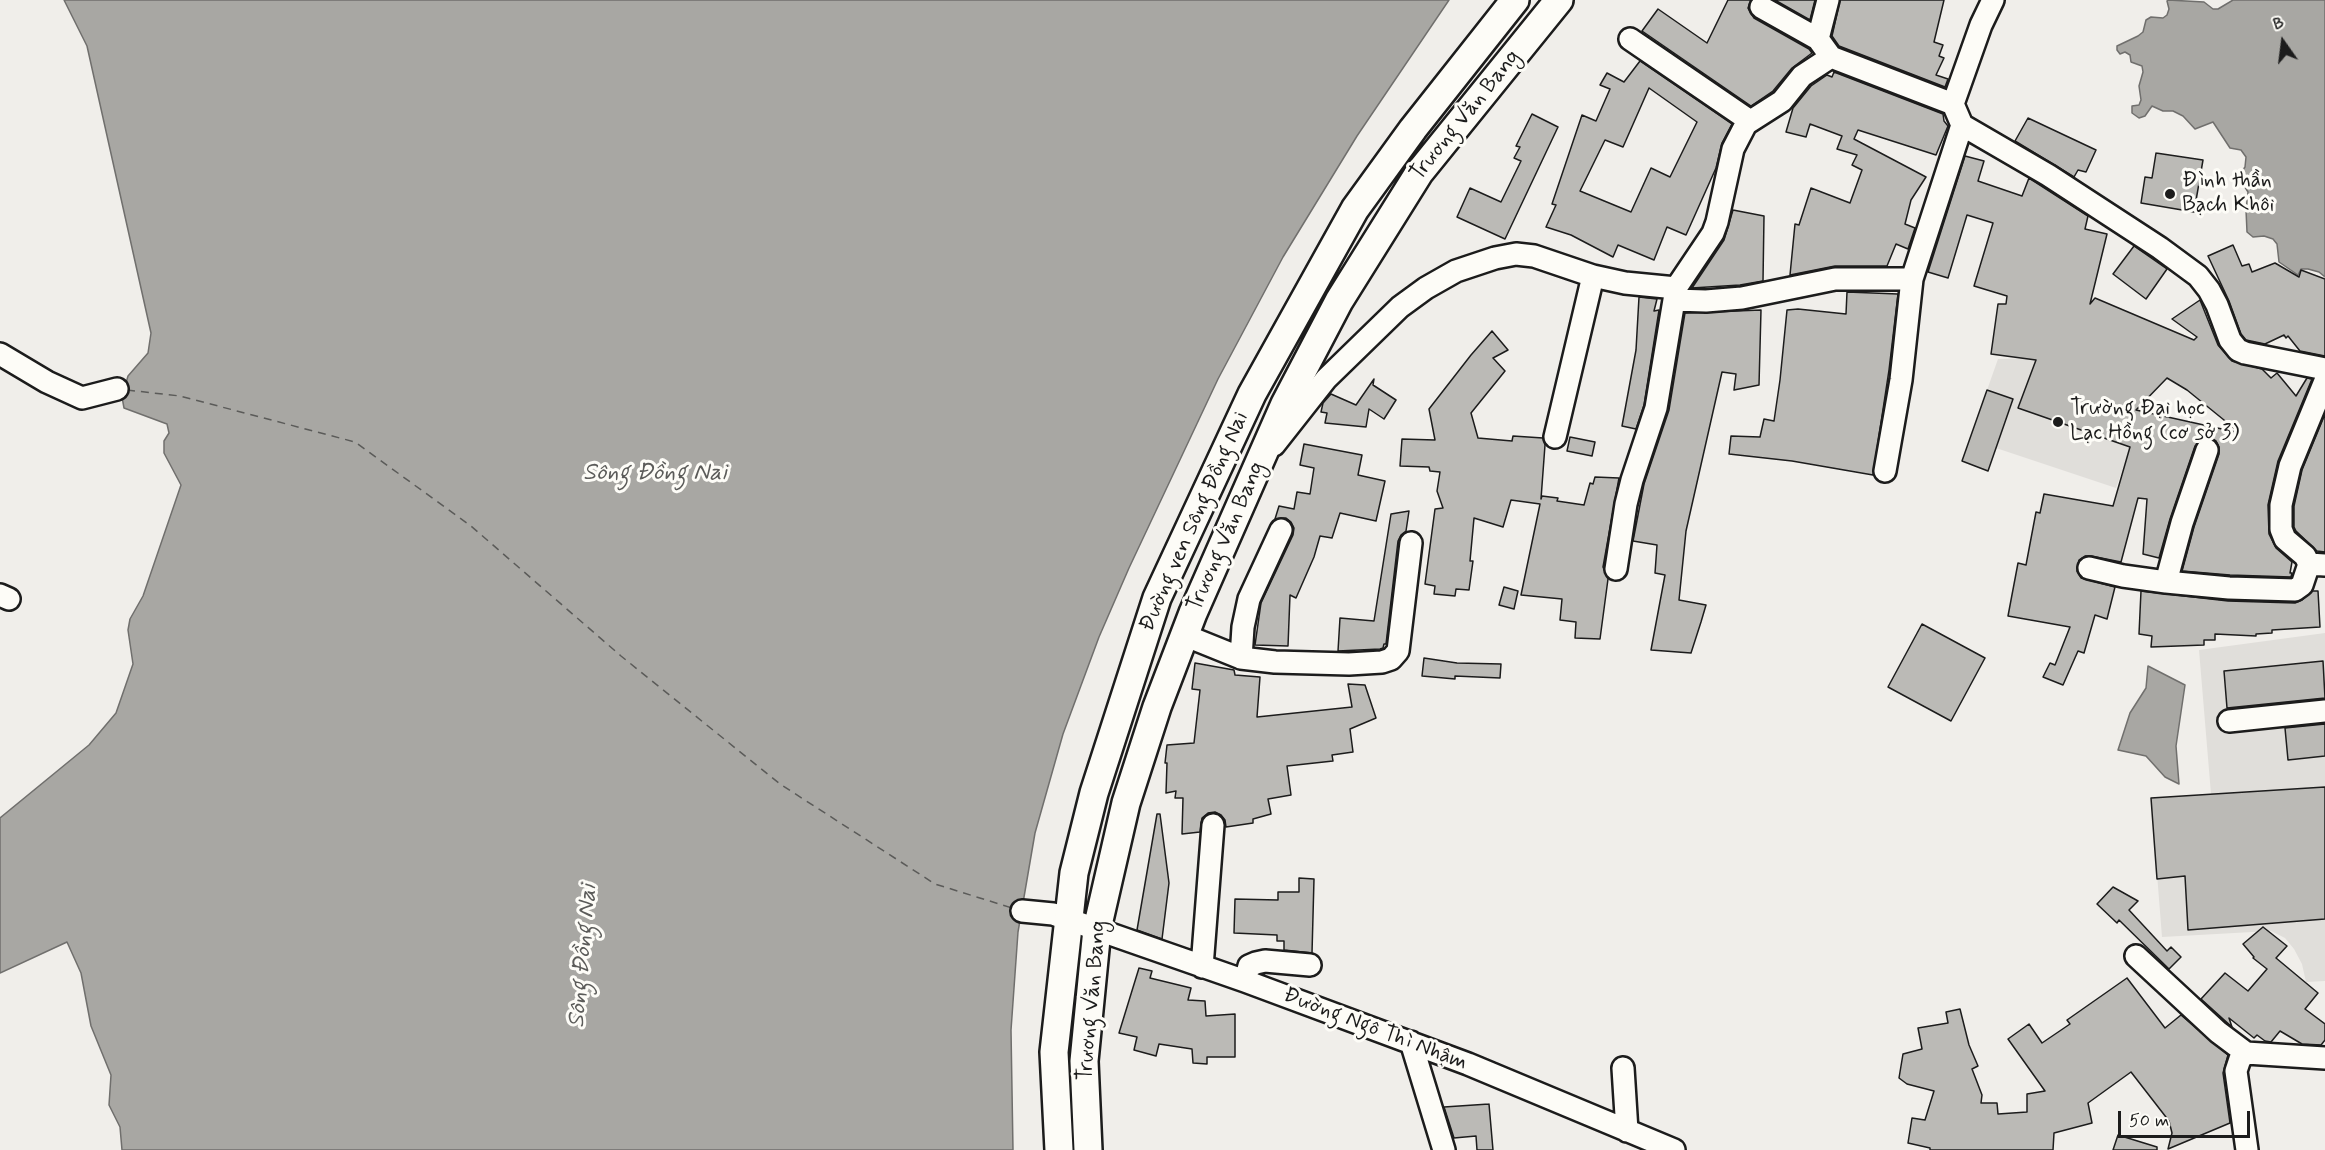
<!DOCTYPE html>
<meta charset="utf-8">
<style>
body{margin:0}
#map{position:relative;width:2325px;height:1150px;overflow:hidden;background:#f0eeea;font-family:Mynerve,sans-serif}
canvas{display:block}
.north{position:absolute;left:2253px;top:12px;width:60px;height:60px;-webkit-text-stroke:4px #fdfcf7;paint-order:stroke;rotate:346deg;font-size:16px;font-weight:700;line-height:24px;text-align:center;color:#1c1c1c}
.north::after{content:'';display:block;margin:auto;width:21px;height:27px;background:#1c1c1c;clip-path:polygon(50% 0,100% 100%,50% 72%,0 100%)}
.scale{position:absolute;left:2118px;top:1111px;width:132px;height:27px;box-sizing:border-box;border:3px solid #1c1c1c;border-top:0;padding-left:8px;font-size:18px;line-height:21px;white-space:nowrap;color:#1c1c1c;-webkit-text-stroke:4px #fdfcf7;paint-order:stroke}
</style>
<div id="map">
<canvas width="2325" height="1150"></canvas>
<div class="north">B</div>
<div class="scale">50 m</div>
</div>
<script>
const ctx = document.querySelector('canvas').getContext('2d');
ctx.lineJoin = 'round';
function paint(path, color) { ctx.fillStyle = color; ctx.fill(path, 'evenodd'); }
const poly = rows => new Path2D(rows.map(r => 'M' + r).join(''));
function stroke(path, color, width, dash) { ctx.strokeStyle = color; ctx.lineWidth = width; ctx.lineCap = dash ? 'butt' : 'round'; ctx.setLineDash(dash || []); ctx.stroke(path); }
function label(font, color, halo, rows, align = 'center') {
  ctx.font = font + ' Mynerve,sans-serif'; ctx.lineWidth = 6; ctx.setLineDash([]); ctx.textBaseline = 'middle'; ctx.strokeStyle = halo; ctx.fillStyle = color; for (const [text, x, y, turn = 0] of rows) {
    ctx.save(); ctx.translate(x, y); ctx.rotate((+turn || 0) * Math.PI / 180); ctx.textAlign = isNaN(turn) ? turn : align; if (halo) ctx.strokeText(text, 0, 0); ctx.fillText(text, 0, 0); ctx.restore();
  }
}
paint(poly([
 [2037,358,2148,396,2116,488,1996,448,1988,470,1962,461,1998,359],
 [2325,633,2325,981,2306,982,2302,964,2294,949,2285,938,2271,931,2162,937,2151,798,2211,794,2199,650]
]), '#e0deda');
const water = poly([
 [64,0,1449,0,1357,136,1283,257,1218,379,1129,568,1099,637,1063,734,1035,833,1018,932,1011,1030,1013,1150,122,1150,120,1127,109,1105,111,1075,91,1026,81,973,67,942,0,973,0,818,89,745,116,713,133,664,128,630,130,619,143,596,181,485,164,453,164,441,169,433,167,424,124,408,122,397,128,376,148,353,151,333,87,46,64,0],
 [2168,0,2204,2,2213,9,2218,9,2233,0,2325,0,2325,277,2319,272,2308,269,2301,269,2298,275,2279,262,2277,244,2273,239,2264,236,2253,237,2247,232,2246,210,2248,192,2243,184,2234,182,2245,167,2246,157,2241,150,2230,148,2213,122,2195,129,2183,116,2173,111,2163,111,2152,106,2145,116,2139,118,2132,113,2132,106,2139,105,2141,100,2139,86,2143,72,2142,66,2131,62,2130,55,2125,52,2120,54,2117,50,2117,46,2138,36,2143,32,2146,20,2151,17,2163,18,2167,15,2169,9,2167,1,2168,0],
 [2148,666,2185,685,2176,746,2179,784,2165,777,2146,756,2118,750,2130,713,2146,688,2148,666]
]);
paint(water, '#a8a7a3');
stroke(water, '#706f6d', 1.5);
stroke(poly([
 [127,390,180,396,355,442,471,526,621,656,780,784,935,884,1012,908]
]), '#5b5b59', 1.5, [8, 6]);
const building = poly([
 [1728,0,1751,0,1748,8,1754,18,1809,49,1812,53,1792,68,1773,91,1751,106,1642,31,1658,9,1707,43,1728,0],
 [1775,0,1815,0,1810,20,1775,0],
 [1840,0,1944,0,1934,42,1943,45,1939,56,1944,58,1936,75,1948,79,1945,87,1839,46,1832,36,1840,0],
 [1640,61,1732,124,1722,143,1716,168,1686,235,1667,227,1654,260,1618,245,1613,257,1571,235,1546,227,1556,205,1552,204,1582,115,1596,121,1610,89,1600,85,1607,73,1624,82,1640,61],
 [1649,88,1697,122,1670,177,1651,168,1631,212,1580,191,1605,140,1623,147,1649,88],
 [1834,72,1943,114,1944,121,1948,126,1936,155,1858,130,1854,139,1926,177,1911,200,1905,224,1915,228,1908,249,1896,244,1887,266,1835,266,1790,275,1795,224,1799,225,1811,188,1850,203,1862,170,1852,165,1857,155,1837,149,1842,136,1810,124,1806,137,1786,132,1793,108,1811,86,1827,75,1832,77,1834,72],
 [1532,114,1558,127,1505,239,1457,217,1470,188,1501,202,1521,161,1514,158,1520,147,1516,146,1532,114],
 [2028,118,2096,150,2086,172,2078,170,2074,177,2015,141,2028,118],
 [2156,153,2203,160,2194,212,2141,203,2145,177,2152,178,2156,153],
 [1965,156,1984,161,1978,181,2022,196,2029,178,2088,216,2085,229,2107,234,2090,304,2095,298,2194,340,2197,337,2172,319,2200,300,2218,345,2232,361,2262,369,2271,378,2277,373,2296,396,2307,378,2312,379,2278,461,2268,505,2269,534,2276,548,2292,562,2290,573,2292,573,2291,577,2230,575,2182,571,2194,527,2219,454,2219,447,2216,441,2211,438,2204,438,2195,446,2170,519,2159,558,2143,554,2147,499,2138,498,2121,562,2091,556,2085,556,2079,560,2077,571,2081,578,2115,587,2107,619,2095,615,2084,653,2078,651,2063,685,2043,677,2050,663,2055,665,2070,627,2008,616,2018,563,2026,565,2036,512,2040,513,2044,494,2113,506,2130,447,2018,408,2036,360,1991,354,1998,304,2006,304,2007,296,1974,286,1993,223,1967,215,1948,278,1928,272,1965,156],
 [2167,378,2187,390,2240,433,2136,410,2167,378],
 [1733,210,1764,216,1763,281,1740,285,1692,288,1724,240,1733,210],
 [2233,245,2242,266,2249,264,2252,272,2275,263,2299,277,2301,270,2325,279,2325,356,2300,351,2288,336,2286,338,2284,335,2265,344,2246,340,2241,334,2229,301,2208,256,2233,245],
 [2134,246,2167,269,2146,299,2113,274,2134,246],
 [1847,292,1898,294,1889,370,1873,475,1792,461,1729,454,1731,436,1760,437,1764,419,1774,421,1780,380,1787,310,1798,309,1846,314,1847,292],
 [1639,297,1657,299,1654,311,1659,310,1644,405,1636,429,1622,426,1636,350,1639,297],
 [1761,310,1759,385,1734,390,1736,374,1722,372,1686,531,1679,600,1706,605,1701,622,1691,653,1651,650,1665,575,1655,573,1657,545,1633,541,1644,484,1669,410,1685,313,1761,310],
 [1492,331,1508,350,1493,358,1505,371,1471,413,1478,438,1512,441,1513,436,1543,438,1545,445,1541,499,1542,496,1558,498,1557,501,1584,505,1590,483,1593,484,1595,477,1619,478,1603,567,1608,579,1600,639,1575,638,1576,622,1560,620,1562,599,1521,595,1540,504,1511,500,1503,527,1474,518,1470,561,1473,561,1469,590,1456,589,1455,596,1434,594,1435,586,1425,584,1435,509,1443,508,1437,491,1440,472,1430,471,1429,467,1400,466,1402,439,1435,440,1429,409,1471,355,1492,331],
 [1374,379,1373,385,1396,400,1384,419,1369,409,1366,427,1325,423,1327,413,1321,412,1323,403,1331,394,1356,405,1374,379],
 [1987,390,2013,399,1988,471,1962,461,1987,390],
 [2325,414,2325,552,2317,551,2296,531,2294,527,2294,506,2302,470,2325,414],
 [1570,437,1595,442,1592,456,1567,451,1570,437],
 [1304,444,1362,455,1358,475,1385,481,1376,521,1340,513,1332,538,1320,536,1314,557,1296,598,1290,595,1288,646,1255,645,1261,603,1293,535,1294,528,1291,522,1286,518,1275,519,1279,506,1294,509,1297,492,1310,494,1314,468,1300,465,1304,444],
 [1409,511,1406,531,1401,535,1398,541,1386,644,1384,644,1383,648,1380,649,1338,651,1340,618,1374,621,1391,514,1409,511],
 [1504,587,1518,591,1514,609,1499,605,1504,587],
 [2141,591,2228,601,2295,603,2302,600,2312,591,2318,591,2320,627,2272,630,2272,633,2256,634,2256,636,2215,634,2215,640,2204,640,2204,645,2151,647,2152,636,2139,634,2141,591],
 [1922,624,1985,658,1951,721,1888,687,1922,624],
 [1424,658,1457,663,1501,664,1500,678,1455,676,1455,679,1422,676,1424,658],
 [2323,661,2325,698,2227,708,2224,671,2323,661],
 [1195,663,1234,670,1235,675,1260,677,1257,717,1352,707,1348,684,1365,685,1376,718,1350,729,1353,752,1332,755,1333,761,1287,766,1291,795,1268,799,1271,814,1253,819,1253,823,1226,827,1225,820,1221,815,1215,812,1208,813,1202,818,1200,832,1182,834,1183,798,1175,798,1176,791,1166,793,1167,763,1165,763,1167,745,1194,743,1200,690,1192,689,1195,663],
 [2325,724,2325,756,2288,760,2285,728,2325,724],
 [2325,787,2325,919,2188,930,2185,876,2157,879,2151,798,2325,787],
 [1157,814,1160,814,1169,883,1162,939,1137,930,1157,814],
 [1299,878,1314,879,1312,953,1284,950,1284,941,1277,941,1277,935,1234,933,1235,899,1278,900,1278,892,1299,892,1299,878],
 [2113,887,2138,901,2129,910,2167,951,2171,947,2181,957,2169,969,2119,920,2117,923,2097,904,2113,887],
 [2263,927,2287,946,2276,958,2318,993,2305,1009,2325,1024,2325,1040,2321,1045,2302,1044,2280,1031,2271,1042,2265,1041,2257,1035,2254,1038,2229,1018,2232,1027,2201,999,2225,973,2248,991,2267,969,2253,958,2254,957,2243,944,2263,927],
 [1139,968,1152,971,1150,978,1191,988,1188,1000,1205,1001,1206,1016,1235,1014,1235,1057,1207,1057,1207,1064,1193,1063,1192,1049,1159,1044,1156,1056,1134,1050,1137,1037,1119,1033,1139,968],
 [2127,978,2165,1028,2181,1015,2228,1055,2223,1073,2230,1123,2168,1149,2172,1133,2169,1121,2131,1072,2088,1103,2092,1123,2054,1133,2053,1150,1930,1150,1930,1148,1908,1143,1912,1118,1925,1120,1934,1091,1907,1084,1899,1078,1903,1054,1922,1049,1918,1028,1948,1023,1946,1012,1960,1009,1969,1045,1978,1066,1972,1069,1982,1095,1981,1103,1997,1103,1998,1114,2027,1112,2027,1094,2045,1091,2008,1039,2029,1024,2042,1043,2070,1024,2067,1020,2127,978],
 [1489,1104,1493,1150,1477,1150,1476,1136,1454,1138,1444,1107,1489,1104],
 [2118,1135,2157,1147,2157,1150,2113,1150,2118,1135]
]);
paint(building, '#bbbab6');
stroke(building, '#1c1c1c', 1.5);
const minor = poly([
 [1993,0,1981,25,1953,104,1962,125,2048,175,2160,248,2198,276,2209,290,2217,305,2230,340,2238,350,2245,353,2325,369],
 [1761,7,1818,39,1831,57],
 [1630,39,1750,121],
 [1818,39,1828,0],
 [1674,300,1706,301,1742,298,1835,279,1912,279,1962,125],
 [0,354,47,382,82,398,117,389],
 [1555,437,1593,276],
 [1274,445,1326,379,1400,307,1426,288,1456,271,1495,258,1516,254,1534,256,1593,276,1625,283,1676,288,1713,233,1717,222,1733,149,1746,124,1782,101,1802,76,1831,57,1953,104],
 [1885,471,1901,380,1912,279],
 [2309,564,2305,556,2285,539,2281,529,2281,505,2290,466,2325,381],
 [2089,568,2123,576,2166,582,2229,588,2295,590,2302,585,2309,564,2325,565],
 [1616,569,1626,504,1632,480,1656,408,1676,288],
 [2166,582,2182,523,2207,450],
 [0,595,9,599],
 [1184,635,1241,658,1275,662,1349,664,1382,662,1391,659,1398,651,1411,543],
 [1241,658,1243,627,1249,599,1281,530],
 [2229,721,2325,711],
 [1022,911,1053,914,1245,981,1468,1064,1674,1150],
 [2136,956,2218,1032,2246,1053,2325,1058],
 [1202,967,1213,825],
 [1245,981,1249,966,1256,963,1265,961,1310,965],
 [1411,1042,1444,1150],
 [2246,1053,2240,1059,2236,1071,2247,1150],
 [1623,1068,1627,1131]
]);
const major = poly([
 [1059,1150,1054,1052,1074,873,1094,793,1157,598,1252,394,1355,209,1413,129,1515,0],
 [1088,1150,1084,1061,1097,929,1126,803,1157,707,1193,613,1285,404,1339,301,1419,173,1559,0]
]);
stroke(minor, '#1c1c1c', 26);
stroke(major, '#1c1c1c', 32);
stroke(minor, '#fdfcf7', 21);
stroke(major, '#fdfcf7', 27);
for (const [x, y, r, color] of [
 [2170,194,6,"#1c1c1c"],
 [2058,422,6,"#1c1c1c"]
]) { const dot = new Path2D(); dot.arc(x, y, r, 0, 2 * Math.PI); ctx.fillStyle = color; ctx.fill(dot); stroke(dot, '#fdfcf7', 2); }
label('22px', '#1c1c1c', '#fdfcf7', [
 ["Trương Văn Bang",1466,116,-51],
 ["Đường ven Sông Đồng Nai",1195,522,-66],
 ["Trương Văn Bang",1227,537,-66],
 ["Trương Văn Bang",1093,1001,-85],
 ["Đường Ngô Thì Nhậm",1375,1030,21]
]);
label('22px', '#1c1c1c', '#fdfcf7', [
 ["Đình thần",2182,181],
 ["Bạch Khôi",2182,206],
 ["Trường Đại học",2070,409],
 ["Lạc Hồng (cơ sở 3)",2070,434]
], 'left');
label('italic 24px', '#5b5b59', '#fdfcf7', [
 ["Sông Đồng Nai",655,474],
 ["Sông Đồng Nai",584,956,-85]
]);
</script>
